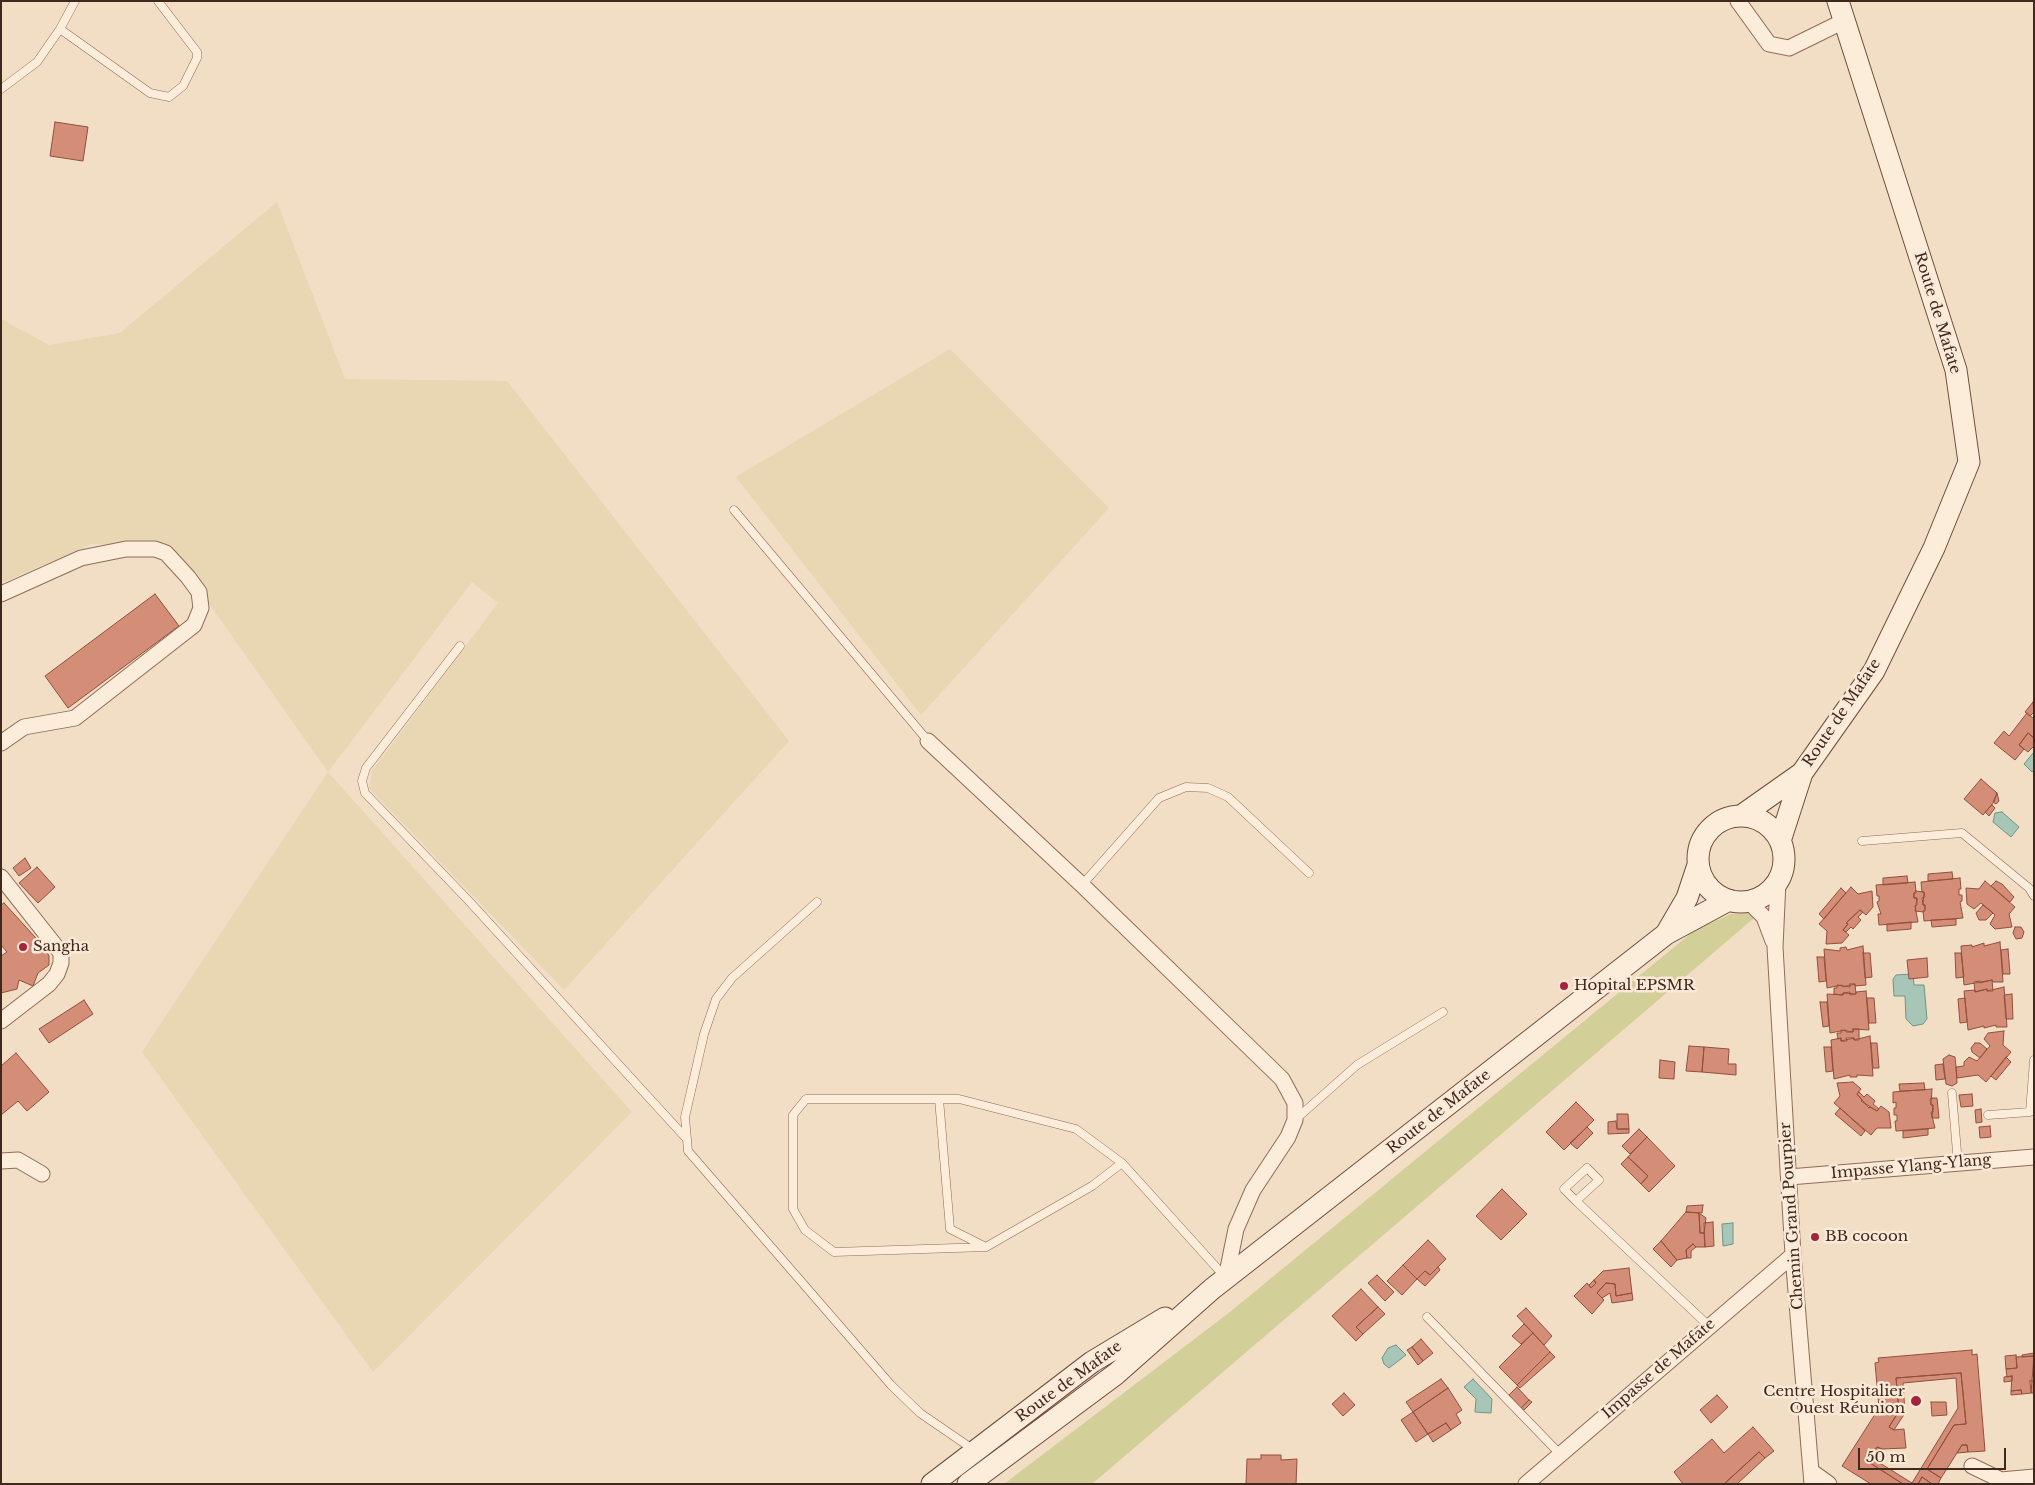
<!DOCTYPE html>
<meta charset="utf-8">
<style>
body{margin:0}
#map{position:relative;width:2035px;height:1485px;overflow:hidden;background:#f2ddc5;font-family:"Libre Baskerville",serif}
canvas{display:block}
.frame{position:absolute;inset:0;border:2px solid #3f281e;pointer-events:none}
.scale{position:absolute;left:1858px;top:1448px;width:148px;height:22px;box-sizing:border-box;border:2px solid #3f281e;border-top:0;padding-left:6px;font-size:15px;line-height:18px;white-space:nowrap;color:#3f281e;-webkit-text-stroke:4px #f9e9d6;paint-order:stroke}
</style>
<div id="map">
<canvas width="2035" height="1485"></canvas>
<div class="frame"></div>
<div class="scale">50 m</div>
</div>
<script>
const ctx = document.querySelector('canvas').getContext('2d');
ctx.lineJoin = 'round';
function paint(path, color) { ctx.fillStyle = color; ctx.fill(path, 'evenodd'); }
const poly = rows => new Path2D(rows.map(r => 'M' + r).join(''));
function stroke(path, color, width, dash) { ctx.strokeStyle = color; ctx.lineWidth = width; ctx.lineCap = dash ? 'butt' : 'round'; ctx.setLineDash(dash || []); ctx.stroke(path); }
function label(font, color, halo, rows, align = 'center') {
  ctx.font = font + ' "Libre Baskerville",serif'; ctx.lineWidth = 5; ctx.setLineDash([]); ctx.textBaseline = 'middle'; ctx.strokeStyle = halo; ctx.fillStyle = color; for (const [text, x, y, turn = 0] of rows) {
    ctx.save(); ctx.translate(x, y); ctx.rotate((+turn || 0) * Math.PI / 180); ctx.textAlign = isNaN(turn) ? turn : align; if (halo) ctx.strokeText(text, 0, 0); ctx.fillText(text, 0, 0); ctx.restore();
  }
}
paint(poly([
 [277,202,345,379,507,381,789,741,564,990,369,788,372,771,498,603,472,582,328,772,632,1112,373,1372,142,1052,328,772,167,544,91,544,1,583,1,319,49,345,120,333],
 [950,349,1109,508,921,715,736,477]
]), '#e9d6b2');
paint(poly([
 [1760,913,1092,1484,1004,1484,1230,1312,1695,930,1731,914]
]), '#d2cf98');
const water = poly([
 [2034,752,2034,770,2032,772,2024,764,2034,752],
 [2002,812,2019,827,2011,837,1993,822,1995,813,2002,812],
 [1913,974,1914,985,1924,985,1927,1019,1923,1024,1913,1026,1906,1019,1905,996,1894,996,1893,979,1896,975,1913,974],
 [1733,1223,1733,1244,1723,1246,1722,1224,1733,1223],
 [1396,1345,1406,1355,1389,1368,1384,1364,1382,1358,1388,1348,1396,1345],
 [1473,1379,1492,1399,1491,1413,1475,1412,1476,1399,1464,1387,1473,1379]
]);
paint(water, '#a7c6b7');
stroke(water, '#6d9584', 1);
const building = poly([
 [55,122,88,127,83,161,50,156,55,122],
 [155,594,179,626,68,708,45,676,155,594],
 [2033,702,2034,712,2030,716,2025,712,2033,702],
 [2027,713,2034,719,2034,738,2028,733,2019,745,2024,749,2015,760,1994,743,2004,731,2009,736,2027,713],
 [2028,733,2034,738,2034,746,2028,752,2019,745,2028,733],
 [1981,779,1997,793,1994,802,1983,815,1964,799,1981,779],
 [1997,793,1999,801,1996,804,1993,802,1997,793],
 [1992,805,1995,808,1989,816,1985,812,1992,805],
 [25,858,31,868,19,876,13,868,25,858],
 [37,867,55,887,38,903,19,883,37,867],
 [1952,872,1953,879,1928,881,1928,874,1952,872],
 [1907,876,1908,883,1883,885,1883,878,1907,876],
 [1960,878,1961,889,1959,889,1959,895,1962,895,1962,901,1960,902,1963,918,1924,921,1923,911,1925,910,1925,905,1923,905,1922,898,1925,897,1924,892,1922,892,1921,882,1960,878],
 [1985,881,2015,907,2009,914,2012,927,1995,929,1990,924,1995,915,1993,913,1981,903,1974,909,1967,904,1966,888,1979,889,1985,881],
 [1996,881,2002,884,2014,897,2010,902,1991,886,1996,881],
 [1915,882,1916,893,1914,893,1914,898,1917,898,1917,905,1915,906,1918,922,1879,925,1878,914,1881,914,1877,902,1879,901,1879,896,1877,896,1876,885,1915,882],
 [1851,887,1858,894,1872,891,1873,907,1866,915,1860,910,1846,923,1848,924,1843,930,1849,935,1842,943,1826,944,1827,931,1819,924,1851,887],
 [1841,888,1846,893,1824,919,1819,914,1841,888],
 [1916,891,1924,892,1923,905,1925,905,1925,910,1924,912,1915,911,1917,898,1914,898,1914,893,1916,891],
 [4,903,45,948,49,956,49,965,38,973,33,986,19,980,17,989,1,993,1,956,7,952,1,945,1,905,4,903],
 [1983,905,1993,913,1986,920,1979,920,1976,913,1983,905],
 [1860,910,1863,912,1858,917,1861,920,1853,929,1851,927,1846,932,1843,930,1848,924,1846,923,1860,910],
 [1956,919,1956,925,1932,927,1931,920,1956,919],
 [1911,922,1911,929,1887,931,1887,924,1911,922],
 [2015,927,2021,927,2024,932,2022,938,2016,939,2013,933,2015,927],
 [2000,942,2003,982,1993,982,1992,980,1964,985,1961,946,1972,945,1972,947,1984,943,1984,946,2000,942],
 [1863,946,1866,985,1855,986,1855,984,1843,987,1842,985,1827,988,1824,949,1840,951,1840,948,1846,947,1847,950,1863,946],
 [2008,949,2010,974,2003,974,2001,950,2008,949],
 [1863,953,1870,953,1872,977,1865,978,1863,953],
 [1955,953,1961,953,1964,977,1956,978,1955,953],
 [1817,957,1824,957,1826,981,1819,982,1817,957],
 [1927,958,1928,977,1909,979,1907,960,1927,958],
 [1992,980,1993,991,1987,991,1987,989,1975,992,1974,982,1980,981,1980,983,1992,980],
 [1850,984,1855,984,1856,994,1850,995,1850,992,1843,993,1843,995,1834,994,1834,988,1837,988,1837,985,1850,987,1850,984],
 [2004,987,2007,1027,1996,1027,1996,1025,1984,1028,1984,1026,1968,1030,1964,991,1975,990,1975,992,1987,989,1987,991,2004,987],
 [1866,991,1869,1030,1853,1029,1853,1032,1846,1032,1846,1030,1830,1033,1827,994,1843,995,1843,993,1856,994,1856,992,1866,991],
 [2012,994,2013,1019,2006,1019,2004,995,2012,994],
 [1867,998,1874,998,1876,1023,1869,1023,1867,998],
 [1965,998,1967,1022,1960,1023,1958,999,1965,998],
 [84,1000,93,1014,49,1043,39,1029,84,1000],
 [1820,1002,1827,1002,1829,1026,1823,1027,1820,1002],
 [1853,1029,1859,1029,1859,1040,1854,1040,1854,1038,1841,1041,1841,1038,1838,1039,1837,1033,1841,1033,1841,1030,1853,1032,1853,1029],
 [2004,1031,2003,1045,2011,1052,1986,1082,1978,1075,1957,1078,1956,1067,1964,1066,1964,1062,1969,1057,1977,1061,1990,1046,1984,1039,1988,1033,2004,1031],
 [1870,1036,1873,1076,1857,1075,1857,1077,1850,1077,1850,1075,1834,1079,1831,1040,1841,1038,1841,1041,1847,1041,1846,1038,1854,1038,1854,1040,1870,1036],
 [1871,1043,1877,1043,1879,1068,1873,1068,1871,1043],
 [1975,1043,1980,1043,1987,1049,1980,1058,1972,1052,1971,1048,1975,1043],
 [1689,1046,1704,1047,1702,1072,1686,1071,1689,1046],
 [1704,1047,1729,1049,1728,1064,1736,1064,1736,1075,1702,1072,1704,1047],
 [1824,1047,1831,1047,1833,1071,1826,1072,1824,1047],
 [16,1053,49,1092,27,1111,18,1101,1,1115,1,1066,16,1053],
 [1949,1055,1955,1057,1956,1067,1957,1083,1952,1086,1946,1084,1943,1059,1949,1055],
 [2006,1057,2011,1062,1996,1080,1991,1076,2006,1057],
 [1660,1060,1675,1062,1674,1079,1659,1078,1660,1060],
 [1943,1064,1945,1079,1936,1080,1935,1065,1943,1064],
 [1853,1082,1861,1089,1857,1094,1869,1108,1870,1107,1877,1111,1881,1106,1889,1112,1891,1128,1877,1128,1871,1135,1834,1103,1840,1096,1837,1083,1853,1082],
 [1924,1083,1925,1090,1900,1091,1899,1084,1924,1083],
 [1932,1089,1931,1105,1933,1105,1933,1112,1931,1112,1935,1128,1896,1131,1895,1121,1897,1121,1897,1115,1894,1115,1894,1108,1896,1108,1896,1102,1893,1103,1893,1092,1932,1089],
 [1859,1092,1864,1097,1867,1094,1875,1101,1873,1104,1879,1109,1877,1111,1861,1101,1862,1100,1857,1094,1859,1092],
 [1972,1094,1973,1106,1961,1107,1959,1095,1972,1094],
 [1933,1098,1937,1098,1939,1118,1932,1118,1933,1105,1931,1105,1930,1099,1933,1098],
 [1576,1102,1594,1120,1564,1150,1546,1132,1576,1102],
 [1840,1108,1865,1131,1861,1136,1835,1114,1840,1108],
 [1981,1109,1982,1122,1976,1123,1975,1110,1981,1109],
 [1617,1114,1628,1114,1629,1129,1617,1129,1617,1114],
 [1616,1121,1617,1129,1629,1129,1629,1133,1608,1134,1608,1122,1616,1121],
 [1990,1126,1991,1137,1980,1138,1979,1127,1990,1126],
 [1587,1127,1593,1133,1577,1149,1570,1143,1587,1127],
 [1639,1129,1647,1137,1630,1154,1622,1146,1639,1129],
 [1928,1129,1928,1135,1903,1138,1903,1131,1928,1129],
 [1647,1137,1675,1166,1649,1192,1641,1184,1648,1176,1628,1157,1647,1137],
 [1628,1157,1648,1176,1641,1184,1621,1164,1628,1157],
 [1502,1189,1527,1214,1501,1240,1476,1216,1502,1189],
 [1703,1205,1702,1213,1686,1212,1687,1206,1703,1205],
 [1686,1212,1699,1213,1700,1233,1704,1233,1705,1247,1696,1247,1693,1244,1686,1250,1687,1258,1677,1260,1661,1241,1686,1212],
 [1699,1213,1706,1218,1704,1233,1700,1233,1699,1213],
 [1713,1222,1714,1246,1705,1247,1704,1223,1713,1222],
 [1428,1240,1446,1259,1430,1275,1425,1271,1417,1279,1403,1265,1428,1240],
 [1661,1241,1677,1260,1671,1267,1653,1249,1661,1241],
 [1693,1244,1696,1247,1691,1251,1691,1258,1687,1258,1686,1250,1693,1244],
 [1403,1265,1417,1279,1402,1295,1387,1281,1403,1265],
 [1438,1267,1440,1270,1425,1286,1417,1279,1425,1271,1430,1275,1438,1267],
 [1629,1268,1632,1293,1616,1296,1615,1284,1606,1283,1597,1293,1604,1300,1592,1314,1574,1296,1587,1283,1591,1288,1596,1283,1594,1280,1603,1271,1629,1268],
 [1377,1275,1394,1292,1385,1301,1368,1283,1377,1275],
 [1594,1280,1596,1283,1591,1288,1589,1285,1594,1280],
 [1606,1283,1615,1284,1616,1296,1632,1293,1633,1300,1612,1303,1610,1293,1602,1298,1597,1293,1606,1283],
 [1361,1289,1378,1307,1356,1327,1363,1334,1356,1341,1332,1316,1361,1289],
 [1378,1307,1385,1314,1363,1334,1356,1327,1378,1307],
 [1526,1308,1552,1336,1544,1345,1517,1316,1526,1308],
 [1524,1324,1533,1333,1521,1344,1512,1336,1524,1324],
 [1533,1333,1550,1352,1517,1385,1499,1367,1533,1333],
 [1421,1339,1433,1353,1423,1361,1412,1347,1421,1339],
 [1412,1347,1423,1361,1418,1365,1407,1350,1412,1347],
 [1972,1350,1972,1355,1977,1354,1985,1451,1968,1452,1967,1445,1962,1445,1941,1478,1927,1469,1954,1425,1966,1424,1961,1373,1896,1378,1899,1411,1889,1427,1894,1430,1904,1429,1906,1448,1882,1449,1877,1447,1867,1461,1903,1484,1871,1484,1842,1466,1879,1408,1875,1363,1879,1362,1878,1358,1972,1350],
 [1550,1352,1555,1357,1520,1388,1517,1385,1550,1352],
 [2034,1353,2034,1356,2022,1357,2022,1355,2034,1353],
 [2016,1355,2017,1368,2006,1369,2005,1356,2016,1355],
 [2034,1356,2031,1393,2022,1394,2021,1390,2011,1391,2012,1376,2007,1377,2006,1369,2017,1368,2016,1357,2034,1356],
 [1961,1373,1966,1424,1954,1425,1927,1469,1941,1478,1938,1484,1932,1484,1922,1477,1918,1484,1903,1484,1867,1461,1877,1447,1882,1449,1875,1460,1912,1483,1958,1408,1956,1378,1903,1383,1905,1413,1894,1430,1889,1427,1899,1411,1896,1378,1961,1373],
 [2012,1376,2012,1381,2004,1382,2004,1377,2012,1376],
 [1441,1379,1448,1388,1413,1412,1406,1402,1441,1379],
 [2030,1381,2034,1381,2034,1393,2031,1393,2030,1381],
 [1517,1387,1529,1400,1521,1408,1509,1395,1517,1387],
 [1448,1388,1462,1410,1456,1414,1461,1423,1451,1430,1446,1423,1428,1434,1413,1412,1448,1388],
 [2021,1390,2022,1394,2011,1395,2011,1391,2021,1390],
 [1344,1393,1355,1405,1343,1416,1332,1404,1344,1393],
 [1717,1395,1728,1407,1711,1423,1700,1410,1717,1395],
 [1529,1400,1532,1402,1524,1410,1521,1408,1529,1400],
 [1931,1402,1946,1402,1947,1415,1932,1416,1931,1402],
 [1413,1412,1428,1434,1416,1442,1401,1420,1413,1412],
 [1446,1423,1451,1430,1433,1442,1428,1434,1446,1423],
 [1753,1427,1774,1451,1765,1458,1759,1452,1724,1484,1683,1484,1674,1472,1712,1439,1724,1453,1753,1427],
 [1962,1445,1967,1445,1968,1452,1957,1453,1962,1445],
 [1759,1452,1765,1458,1737,1484,1724,1484,1759,1452],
 [1261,1455,1281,1455,1281,1460,1297,1459,1296,1484,1246,1484,1247,1459,1261,1459,1261,1455],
 [1922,1477,1932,1484,1918,1484,1922,1477]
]);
paint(building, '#d48e78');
stroke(building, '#924f3c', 1);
const lane = poly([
 [60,29,150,93,169,97,183,86,197,58,197,52,158,1],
 [1,89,37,62,60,29,75,1],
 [734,510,928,741],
 [460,646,366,768,362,781,365,793,468,900,685,1137],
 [1862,841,1962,833,2029,888,2034,896],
 [1082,885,1159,798,1186,787,1208,788,1228,797,1309,873],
 [817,902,732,978,716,999,704,1034,685,1117,688,1151,891,1385,920,1413,974,1450],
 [1952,1093,1958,1164],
 [939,1099,950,1229,984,1246],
 [1988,1115,2030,1112,2034,1060],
 [1296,1119,1357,1065,1443,1012],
 [1122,1163,1092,1186,986,1247,834,1252,805,1230,793,1209,793,1115,806,1099,959,1099,1076,1129,1122,1163,1226,1278],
 [1576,1201,1599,1180,1587,1168,1564,1189,1576,1201,1709,1326],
 [1427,1317,1560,1454]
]);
const street = poly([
 [1738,1,1769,44,1789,48,1844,21],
 [1,594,81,558,126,549,155,549,166,553,188,577,199,592,201,608,194,625,75,718,24,727,1,743],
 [928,741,1082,885,1282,1079,1295,1103,1295,1120,1288,1137,1253,1190,1236,1229,1226,1278],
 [1,877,61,953,61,963,57,974,49,984,1,1021],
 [1778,881,1775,947,1793,1255,1812,1484],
 [1748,901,1764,917,1773,941],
 [1,1161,18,1160,42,1174],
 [1789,1177,2034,1157],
 [1972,1466,2001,1480,2034,1477],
 [1811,1471,1829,1484],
 [1526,1484,1793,1255]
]);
const secondary = poly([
 '1698 859a43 43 0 1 1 86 0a43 43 0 1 1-86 0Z',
 [1741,816,1802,773],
 [1780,841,1802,773,1874,671,1934,548,1969,462,1956,370,1838,1],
 [1666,934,1687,898,1698,865],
 [932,1484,1092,1362,1165,1318],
 [968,1484,1116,1374,1212,1289,1666,934,1729,900]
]);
stroke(lane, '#906c59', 9);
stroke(street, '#906c59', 17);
stroke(secondary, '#724d3c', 23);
stroke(lane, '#fcecda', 8);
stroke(street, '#fcecda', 15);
stroke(secondary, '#fcecda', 21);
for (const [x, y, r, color] of [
 [23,947,5,"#a5233b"],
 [1564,986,5,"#a5233b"],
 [1815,1237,5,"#a5233b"],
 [1916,1401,6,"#a5233b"]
]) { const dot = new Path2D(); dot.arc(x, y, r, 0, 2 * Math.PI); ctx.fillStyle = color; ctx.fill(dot); stroke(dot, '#f9e9d6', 2); }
label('15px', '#3f281e', '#f9e9d6', [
 ["Route de Mafate",1937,313,73],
 ["Route de Mafate",1842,713,-56],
 ["Route de Mafate",1439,1112,-38],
 ["Impasse Ylang-Ylang",1911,1167,-5],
 ["Chemin Grand Pourpier",1792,1216,-94],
 ["Impasse de Mafate",1659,1369,-41],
 ["Route de Mafate",1069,1382,-36]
]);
label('15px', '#3f281e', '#f9e9d6', [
 ["Sangha",33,947],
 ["Hopital EPSMR",1574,986],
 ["BB cocoon",1825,1237],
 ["Centre Hospitalier",1905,1392,"right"],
 ["Ouest Réunion",1905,1409,"right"]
], 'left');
</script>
